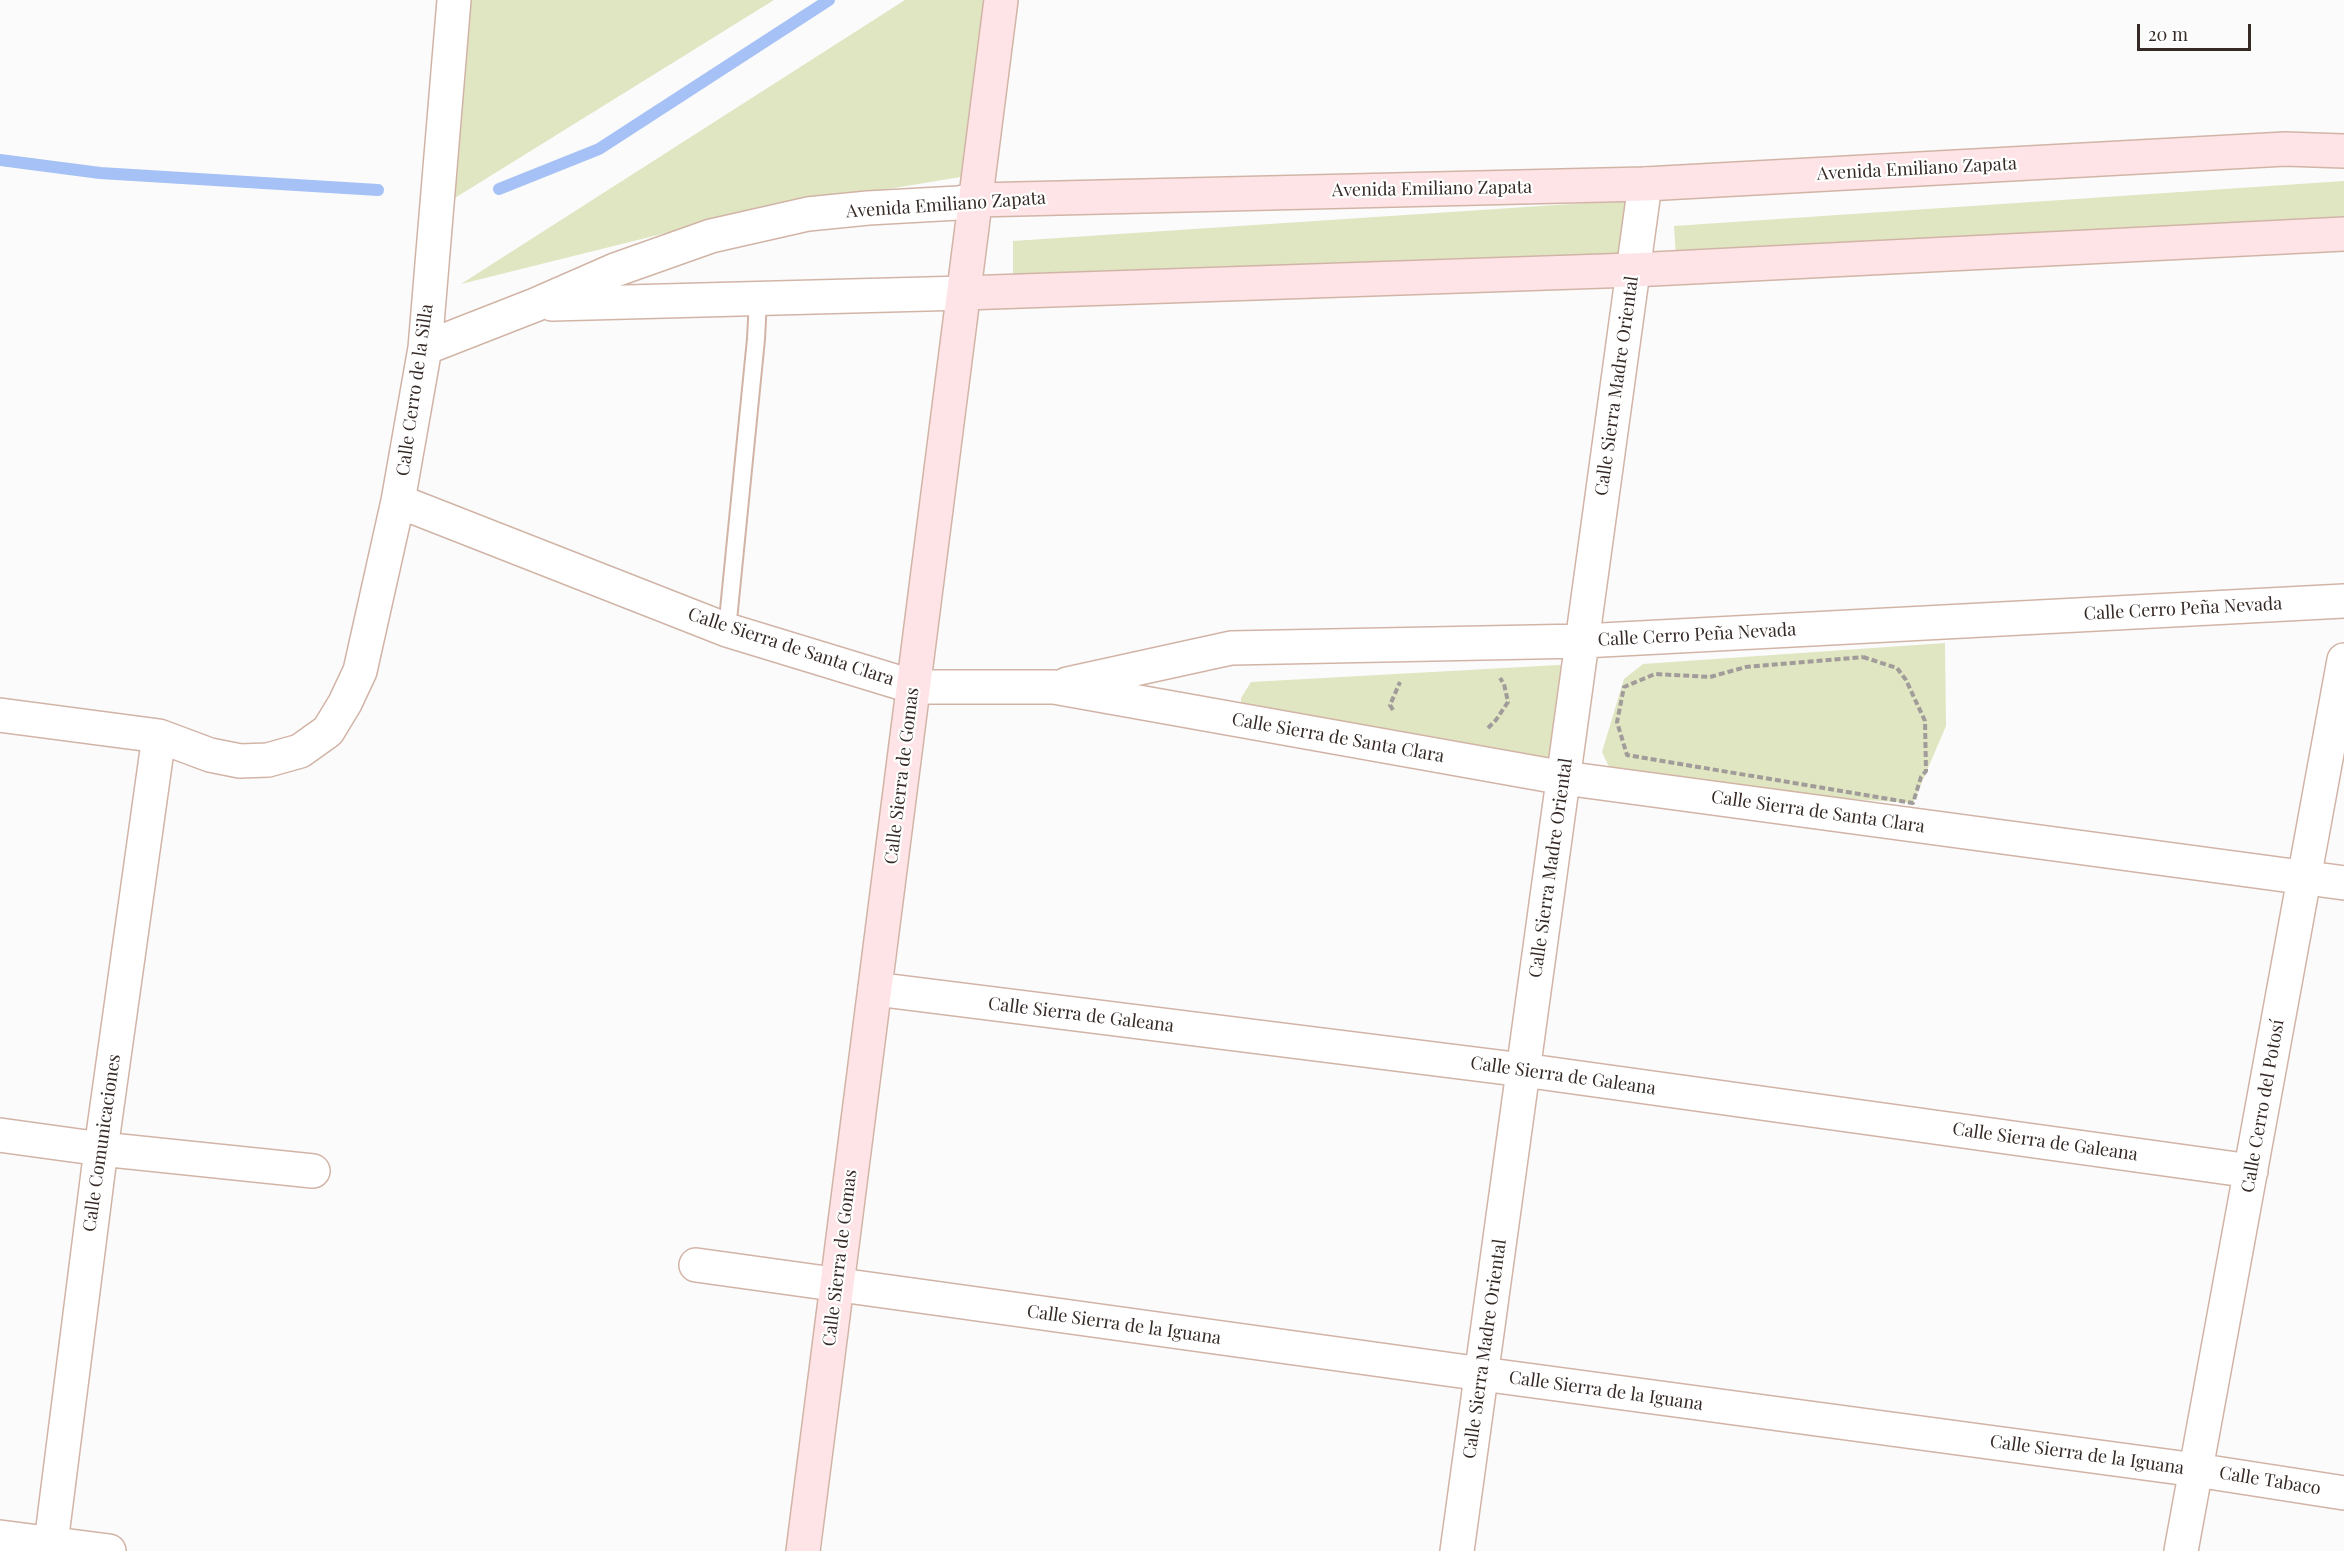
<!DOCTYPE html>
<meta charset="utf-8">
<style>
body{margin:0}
#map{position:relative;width:2344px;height:1551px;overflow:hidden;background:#fbfbfb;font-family:"Playfair Display",serif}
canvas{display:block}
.scale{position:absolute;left:2137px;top:24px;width:114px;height:27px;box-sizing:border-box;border:3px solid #352a25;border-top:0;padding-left:8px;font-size:18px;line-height:21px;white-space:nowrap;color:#352a25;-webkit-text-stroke:4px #fff;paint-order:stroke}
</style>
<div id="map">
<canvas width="2344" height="1551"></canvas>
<div class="scale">20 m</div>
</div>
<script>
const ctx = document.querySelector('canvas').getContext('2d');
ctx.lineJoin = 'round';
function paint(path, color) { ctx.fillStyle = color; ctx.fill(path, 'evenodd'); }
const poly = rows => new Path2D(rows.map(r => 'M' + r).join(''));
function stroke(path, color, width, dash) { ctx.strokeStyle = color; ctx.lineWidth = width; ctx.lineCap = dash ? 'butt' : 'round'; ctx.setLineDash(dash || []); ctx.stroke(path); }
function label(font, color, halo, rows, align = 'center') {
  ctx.font = font + ' "Playfair Display",serif'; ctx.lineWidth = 4.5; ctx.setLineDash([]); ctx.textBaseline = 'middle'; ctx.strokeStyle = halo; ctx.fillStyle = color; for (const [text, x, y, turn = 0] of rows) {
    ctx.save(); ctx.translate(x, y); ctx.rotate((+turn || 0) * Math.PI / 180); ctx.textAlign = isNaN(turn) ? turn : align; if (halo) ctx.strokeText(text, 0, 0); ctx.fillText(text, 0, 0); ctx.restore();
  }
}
paint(poly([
 [466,0,774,0,429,214],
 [905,0,991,0,973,175,754,211,461,284],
 [2344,181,2344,247,1677,274,1674,226],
 [1632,200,1626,276,1013,304,1013,241],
 [1945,643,1946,726,1913,803,1627,785,1616,782,1602,752,1624,679,1643,664],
 [1577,664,1555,768,1241,721,1241,698,1251,682]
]), '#dfe6c1');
stroke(poly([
 [0,160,100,173,378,190],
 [499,189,599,149,829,0]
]), '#a6c1f5', 12);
const lane = poly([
 [727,630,756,339,758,300]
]);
const street = poly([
 [552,304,964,293],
 [425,348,535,305,615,270,711,236,808,214,868,208,958,203,976,200],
 [398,501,727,630,914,687,1054,687,1564,778,2344,883],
 [1067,684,1231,648,1583,641,2344,601],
 [0,715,159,736,210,755,240,761,268,760,300,751,328,731,345,703,360,671,398,501,425,348,454,0],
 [875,989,1523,1070,2251,1171],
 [0,1135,101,1149,313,1171],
 [696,1265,1482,1374,2196,1470,2344,1493],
 [0,1537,109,1551],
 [50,1551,101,1149,159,736],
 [1457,1551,1645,184],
 [2181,1551,2344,660]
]);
const secondary = poly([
 [976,200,1645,184,2285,149,2344,151],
 [964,293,1633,270,2344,234],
 [803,1551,1001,0]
]);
stroke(lane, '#d2b4a7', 20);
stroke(street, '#d2b4a7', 36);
stroke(secondary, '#d2b4a7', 36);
stroke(poly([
 [1863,657,1897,668,1906,680,1925,721,1926,771,1921,777,1913,803,1627,755,1617,722,1624,687,1655,674,1710,677,1746,667,1863,657],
 [1393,710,1390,705,1400,682],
 [1488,728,1496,720,1508,702,1504,684,1500,678]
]), '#a19c9a', 4, [6, 3]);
stroke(lane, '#fff', 16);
stroke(street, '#fff', 33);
stroke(secondary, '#fee4e7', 33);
label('18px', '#352a25', '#fff', [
 ["Avenida Emiliano Zapata",1917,169,-3],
 ["Avenida Emiliano Zapata",1432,189,-1],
 ["Avenida Emiliano Zapata",946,205,-4],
 ["Calle Sierra Madre Oriental",1617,386,-82],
 ["Calle Cerro de la Silla",415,390,-82],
 ["Calle Cerro Peña Nevada",2183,609,-3],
 ["Calle Cerro Peña Nevada",1697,635,-3],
 ["Calle Sierra de Santa Clara",791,647,18],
 ["Calle Sierra de Santa Clara",1338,738,10],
 ["Calle Sierra de Gomas",902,776,-83],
 ["Calle Sierra de Santa Clara",1818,812,8],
 ["Calle Sierra Madre Oriental",1551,868,-82],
 ["Calle Sierra de Galeana",1081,1015,7],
 ["Calle Sierra de Galeana",1563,1076,8],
 ["Calle Cerro del Potosí",2263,1106,-80],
 ["Calle Sierra de Galeana",2045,1142,8],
 ["Calle Comunicaciones",102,1143,-82],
 ["Calle Sierra de Gomas",840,1258,-83],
 ["Calle Sierra de la Iguana",1124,1325,8],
 ["Calle Sierra Madre Oriental",1485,1349,-82],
 ["Calle Sierra de la Iguana",1606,1391,8],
 ["Calle Sierra de la Iguana",2087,1455,8],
 ["Calle Tabaco",2270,1481,9]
]);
</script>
